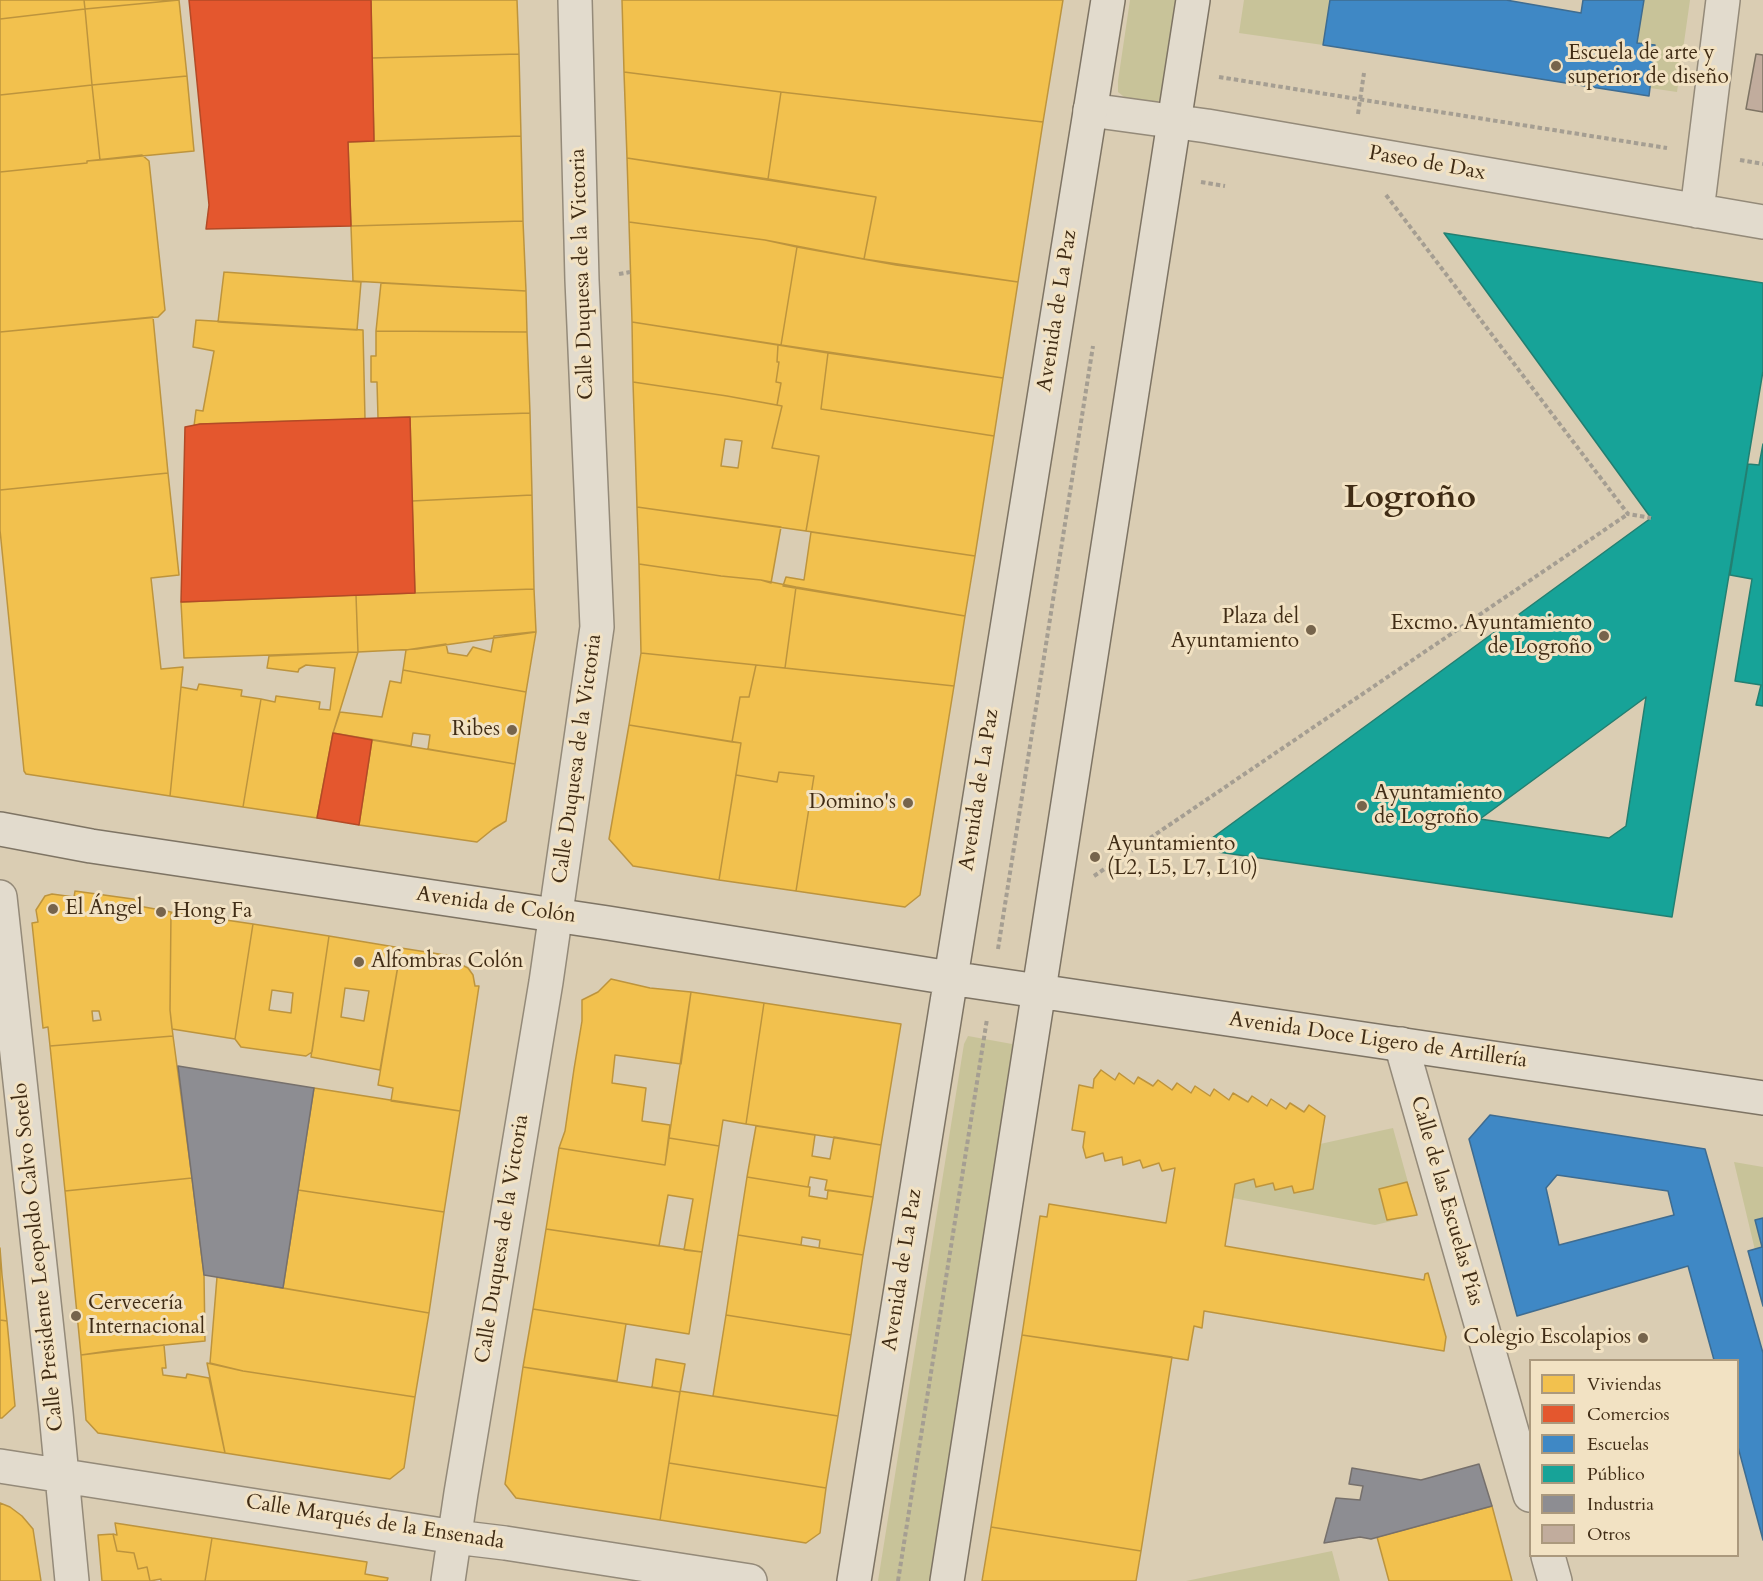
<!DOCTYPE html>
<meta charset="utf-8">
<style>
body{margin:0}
#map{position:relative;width:1763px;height:1581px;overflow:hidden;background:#dacdb3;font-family:Cardo,serif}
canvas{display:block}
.legend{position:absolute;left:1529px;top:1359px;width:210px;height:198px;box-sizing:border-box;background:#f2e2c3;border:2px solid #ab997d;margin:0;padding:8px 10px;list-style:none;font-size:18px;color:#402c15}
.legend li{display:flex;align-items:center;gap:12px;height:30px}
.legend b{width:30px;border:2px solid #ab997d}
</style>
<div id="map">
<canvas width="1763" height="1581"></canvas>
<ul class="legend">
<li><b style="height:16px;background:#f2c14e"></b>Viviendas</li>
<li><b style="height:16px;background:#e4572e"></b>Comercios</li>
<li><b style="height:16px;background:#3f88c5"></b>Escuelas</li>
<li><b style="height:16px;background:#17a398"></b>Público</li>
<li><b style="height:16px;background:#8d8d92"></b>Industria</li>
<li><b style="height:16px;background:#c1ac9d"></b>Otros</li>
</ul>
</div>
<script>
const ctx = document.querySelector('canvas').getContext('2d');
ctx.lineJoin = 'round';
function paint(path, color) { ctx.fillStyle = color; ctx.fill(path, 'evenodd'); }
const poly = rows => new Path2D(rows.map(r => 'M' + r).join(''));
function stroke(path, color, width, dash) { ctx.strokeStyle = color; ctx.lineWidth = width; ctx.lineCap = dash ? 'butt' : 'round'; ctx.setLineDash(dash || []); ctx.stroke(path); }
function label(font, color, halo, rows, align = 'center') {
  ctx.font = font + ' Cardo,serif'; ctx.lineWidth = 6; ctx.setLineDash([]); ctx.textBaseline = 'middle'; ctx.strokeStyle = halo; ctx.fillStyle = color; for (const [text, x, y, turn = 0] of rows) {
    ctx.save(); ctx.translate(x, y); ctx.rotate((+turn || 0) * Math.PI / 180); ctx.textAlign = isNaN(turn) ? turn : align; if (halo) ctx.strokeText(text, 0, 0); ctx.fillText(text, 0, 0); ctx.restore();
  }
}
paint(poly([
 [1130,0,1183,0,1163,98,1155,103,1128,100,1118,92,1118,81],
 [1244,0,1330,0,1323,45,1239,33],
 [1644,0,1690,0,1677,92,1650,88,1655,45,1637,43],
 [968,1036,1012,1044,1015,1053,932,1581,878,1581,964,1044],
 [1393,1128,1417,1215,1375,1225,1233,1198,1235,1184,1254,1179,1273,1183,1275,1190,1292,1186,1295,1193,1312,1189,1320,1144],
 [1734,1162,1763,1167,1763,1218,1755,1220,1762,1247,1755,1250],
 [1332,1551,1340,1581,1186,1581]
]), '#c8c399');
const homes = poly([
 [0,0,84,0,85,9,0,19,0,0],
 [84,0,179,0,85,9,84,0],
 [179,0,187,76,92,85,85,9,179,0],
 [371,0,517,0,519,54,372,58,371,0],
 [622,0,1063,0,1043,122,781,92,624,72,622,0],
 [85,9,92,85,0,95,0,19,85,9],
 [519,54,521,136,374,141,372,58,519,54],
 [624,72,781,92,768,179,627,158,624,72],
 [187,76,194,151,100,160,92,85,187,76],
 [92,85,100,160,87,161,87,163,0,172,0,95,92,85],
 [781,92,1043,122,1018,282,864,259,876,197,768,179,781,92],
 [521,136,523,221,351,226,348,142,521,136],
 [142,155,149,161,165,310,158,317,0,332,0,172,87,163,87,161,142,155],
 [627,158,876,197,864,259,765,240,629,222,627,158],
 [523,221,526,291,353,281,351,226,523,221],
 [629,222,765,240,797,247,781,345,632,322,629,222],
 [797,247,896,265,1018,282,1003,378,781,345,797,247],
 [224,272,361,282,357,330,218,322,224,272],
 [381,283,526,291,527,332,376,331,381,283],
 [153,317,168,473,0,490,0,332,153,317],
 [196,320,363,330,365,419,200,424,194,426,196,410,203,411,214,351,193,347,196,320],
 [632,322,778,345,777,362,779,362,776,382,781,383,777,405,727,396,633,382,632,322],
 [376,331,527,332,530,413,378,418,377,382,371,382,371,356,376,356,376,331],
 [778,345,828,353,821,409,994,436,975,556,806,531,819,456,772,448,782,406,777,405,781,383,776,382,779,362,777,362,778,345],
 [828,353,1003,378,994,436,821,409,828,353],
 [633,382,727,396,782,406,772,448,819,456,806,531,637,507,633,382],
 [725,439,742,441,738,468,721,466,725,439],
 [530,413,532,495,412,501,410,417,530,413],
 [168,473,179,575,151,578,161,669,183,667,170,796,26,774,24,771,0,530,0,490,168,473],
 [532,495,534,589,415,593,412,501,532,495],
 [637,507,781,527,771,583,761,580,721,576,639,564,637,507],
 [811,532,975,556,965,616,783,586,786,577,804,580,811,532],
 [639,564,721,576,761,580,796,587,785,668,641,653,639,564],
 [796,587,965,616,954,686,785,668,796,587],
 [534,589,536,632,417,649,358,652,356,595,534,589],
 [356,595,358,652,184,658,181,602,356,595],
 [533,632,536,632,526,692,403,670,406,650,446,644,448,653,467,656,473,647,491,652,494,636,533,632],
 [358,652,333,733,317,818,243,807,261,699,275,702,276,696,320,702,319,709,330,710,335,668,306,665,299,669,298,672,267,668,269,656,358,652],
 [641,653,756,665,749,697,740,697,732,742,629,725,641,653],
 [756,665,954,686,920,895,905,907,796,891,814,776,779,772,777,782,736,775,741,743,732,742,740,697,749,697,756,665],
 [403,670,526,692,515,764,428,749,430,735,413,733,411,746,333,733,340,712,382,717,390,681,401,683,403,670],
 [199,684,242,690,241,696,261,699,243,807,170,796,181,687,197,690,199,684],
 [629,725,741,743,719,880,633,866,609,839,629,725],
 [372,740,515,764,506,821,493,829,477,842,359,825,372,740],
 [779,772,814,776,796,891,719,880,736,775,777,782,779,772],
 [75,891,140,900,139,906,171,912,170,1010,173,1036,50,1046,48,1027,43,1028,32,923,38,922,36,910,45,896,52,894,74,897,75,891],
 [92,1011,99,1011,101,1020,93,1021,92,1011],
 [171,912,253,924,235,1039,172,1029,170,1010,171,912],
 [253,924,329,936,312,1052,306,1056,241,1047,235,1039,253,924],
 [272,990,293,993,291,1013,269,1010,272,990],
 [329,936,401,948,380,1070,311,1057,329,936],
 [345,988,369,991,364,1021,341,1017,345,988],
 [401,948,458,957,458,963,468,968,473,975,475,986,479,986,460,1111,391,1101,393,1088,378,1085,401,948],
 [611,979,650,988,691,992,681,1064,615,1055,612,1083,646,1088,642,1121,670,1125,665,1165,559,1148,565,1131,574,1069,582,1021,582,1000,598,992,611,979],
 [691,992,764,1003,746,1124,723,1120,719,1146,669,1138,691,992],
 [764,1003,901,1024,881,1145,746,1124,764,1003],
 [173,1036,192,1178,65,1191,50,1046,173,1036],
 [1101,1070,1115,1080,1119,1073,1134,1084,1138,1077,1153,1086,1158,1080,1172,1090,1177,1083,1191,1093,1195,1086,1210,1096,1214,1089,1229,1100,1233,1093,1248,1102,1252,1096,1267,1106,1271,1099,1286,1109,1290,1103,1304,1112,1309,1105,1325,1116,1313,1189,1294,1193,1292,1186,1275,1190,1273,1183,1256,1187,1254,1179,1235,1184,1225,1246,1424,1280,1425,1274,1428,1273,1446,1337,1444,1351,1204,1311,1202,1328,1194,1326,1188,1360,1022,1335,1040,1216,1047,1217,1049,1204,1166,1223,1175,1168,1162,1171,1159,1163,1143,1168,1140,1160,1123,1165,1122,1157,1105,1161,1103,1153,1086,1158,1083,1147,1085,1132,1072,1130,1079,1085,1093,1088,1094,1079,1101,1070],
 [314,1088,460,1111,444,1212,298,1190,314,1088],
 [756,1126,815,1135,812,1156,830,1159,834,1137,881,1145,873,1197,825,1190,827,1180,810,1177,808,1187,747,1177,756,1126],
 [669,1138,719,1146,702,1252,684,1250,693,1199,668,1195,659,1246,546,1229,559,1148,665,1165,669,1138],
 [747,1177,808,1187,810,1187,809,1196,827,1199,828,1190,873,1197,863,1255,819,1248,820,1240,802,1237,801,1245,738,1235,747,1177],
 [192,1178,204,1275,205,1341,115,1350,81,1355,65,1191,192,1178],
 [1407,1182,1417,1215,1387,1220,1379,1189,1407,1182],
 [298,1190,444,1212,429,1313,283,1288,298,1190],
 [546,1229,702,1252,689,1334,533,1309,546,1229],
 [738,1235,863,1255,851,1335,726,1315,738,1235],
 [0,1248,2,1275,7,1321,0,1320,0,1248],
 [217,1277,429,1313,415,1397,243,1371,210,1363,217,1277],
 [533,1309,626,1324,617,1381,523,1367,533,1309],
 [726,1315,851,1335,838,1416,713,1396,726,1315],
 [0,1320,7,1321,15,1406,2,1418,0,1418,0,1320],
 [1022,1335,1172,1357,1141,1551,991,1527,1022,1335],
 [164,1345,166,1368,162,1368,163,1375,186,1378,187,1374,209,1378,225,1453,98,1433,86,1420,81,1355,164,1345],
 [656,1359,685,1364,680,1392,652,1387,656,1359],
 [207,1363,243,1371,415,1397,404,1468,390,1479,225,1453,207,1363],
 [523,1367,680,1392,660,1520,516,1498,505,1484,523,1367],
 [680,1391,838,1416,826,1488,669,1463,680,1391],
 [669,1463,826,1488,820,1533,806,1543,660,1520,669,1463],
 [0,1503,10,1507,22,1516,33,1529,41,1581,0,1581,0,1503],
 [1492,1506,1512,1581,1389,1581,1377,1537,1492,1506],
 [115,1523,212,1538,205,1581,161,1581,161,1579,150,1581,147,1567,138,1569,134,1553,117,1551,113,1534,117,1535,115,1523],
 [991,1527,1141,1551,1136,1581,982,1581,991,1527],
 [113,1534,117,1551,134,1553,138,1569,147,1567,150,1581,102,1581,98,1535,113,1534],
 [212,1538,367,1562,365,1574,388,1578,387,1581,205,1581,212,1538]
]);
paint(homes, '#f2c14e');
stroke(homes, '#bd943d', 1.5);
const shops = poly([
 [189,0,371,0,374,141,348,142,351,226,206,229,209,205,189,0],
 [410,417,415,593,181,602,185,427,200,424,410,417],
 [333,733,372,740,359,825,317,818,333,733]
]);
paint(shops, '#e4572e');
stroke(shops, '#b34a26', 1.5);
const schools = poly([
 [1330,0,1506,0,1581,13,1583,0,1644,0,1637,43,1655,45,1649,96,1323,45,1330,0],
 [1490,1115,1705,1149,1763,1353,1763,1540,1738,1447,1738,1360,1714,1360,1688,1266,1517,1316,1469,1139,1490,1115],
 [1557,1175,1668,1191,1674,1215,1559,1245,1546,1188,1557,1175],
 [1763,1218,1763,1306,1748,1251,1762,1247,1755,1220,1763,1218]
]);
paint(schools, '#3f88c5');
stroke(schools, '#3f6c90', 1.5);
const public = poly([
 [1444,233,1763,283,1763,371,1672,917,1197,849,1651,518,1444,233],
 [1646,697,1626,826,1609,838,1480,819,1646,697],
 [1763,444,1763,706,1756,705,1761,685,1735,681,1752,579,1730,575,1748,464,1759,465,1763,444]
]);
paint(public, '#17a398');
stroke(public, '#237f71', 1.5);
const industry = poly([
 [178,1066,314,1088,283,1288,204,1275,178,1066],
 [1479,1464,1492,1506,1371,1539,1360,1537,1324,1543,1336,1498,1360,1500,1363,1486,1349,1484,1352,1468,1421,1480,1479,1464]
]);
paint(industry, '#8d8d92');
stroke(industry, '#76706c', 1.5);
const building = poly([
 [1756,54,1763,55,1763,112,1746,109,1756,54]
]);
paint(building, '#c1ac9d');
stroke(building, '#7e7464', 1.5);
const street = poly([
 [1090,110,1207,126,1763,222],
 [1697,211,1723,0],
 [0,897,56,1413,72,1581],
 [1401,1044,1530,1495],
 [0,1466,455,1537,505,1543,750,1581],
 [1548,1556,1555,1581],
 [448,1581,461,1493,546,982,597,627,582,280,575,0]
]);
const secondary = poly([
 [0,829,91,846,608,923,950,978,1763,1098],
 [854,1581,1108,0],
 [947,1581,1193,0]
]);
stroke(street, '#948a79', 36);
stroke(secondary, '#7e7464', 36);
stroke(poly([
 [1219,77,1667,148],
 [1358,114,1364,73],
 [1740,160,1763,164],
 [1201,182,1225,186],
 [1386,195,1628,514,1651,518],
 [619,274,630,272],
 [1094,876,1628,514],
 [998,949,1093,346],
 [898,1581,987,1019]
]), '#a59e92', 4, [4.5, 3]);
stroke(street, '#e2dbcd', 33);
stroke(secondary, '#e2dbcd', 33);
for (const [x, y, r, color] of [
 [1556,66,6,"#76644c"],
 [1311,630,6,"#76644c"],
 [1604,636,6,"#76644c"],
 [512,730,6,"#76644c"],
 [908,803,6,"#76644c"],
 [1362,806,6,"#76644c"],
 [1095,857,6,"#76644c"],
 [53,909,6,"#76644c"],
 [161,912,6,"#76644c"],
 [359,962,6,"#76644c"],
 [76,1316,6,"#76644c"],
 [1643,1338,6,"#76644c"]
]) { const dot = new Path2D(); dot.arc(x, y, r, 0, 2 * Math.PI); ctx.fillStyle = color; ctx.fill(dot); stroke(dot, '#f2e2c3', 2); }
label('21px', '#402c15', '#f2e2c3', [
 ["Escuela de arte y",1568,54],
 ["superior de diseño",1568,78],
 ["Plaza del",1299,618,"right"],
 ["Ayuntamiento",1299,642,"right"],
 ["Excmo. Ayuntamiento",1592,624,"right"],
 ["de Logroño",1592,648,"right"],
 ["Ribes",500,730,"right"],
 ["Ayuntamiento",1374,794],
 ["de Logroño",1374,818],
 ["Domino's",896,803,"right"],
 ["Ayuntamiento",1107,845],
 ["(L2, L5, L7, L10)",1107,869],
 ["El Ángel",65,909],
 ["Hong Fa",173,912],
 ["Alfombras Colón",371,962],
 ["Cervecería",88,1304],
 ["Internacional",88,1328],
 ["Colegio Escolapios",1631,1338,"right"]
], 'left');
label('21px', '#402c15', '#f2e2c3', [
 ["Paseo de Dax",1427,164,10],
 ["Calle Duquesa de la Victoria",583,274,-92],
 ["Avenida de La Paz",1058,311,-81],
 ["Calle Duquesa de la Victoria",578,759,-82],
 ["Avenida de La Paz",980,790,-81],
 ["Avenida de Colón",496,906,8],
 ["Avenida Doce Ligero de Artillería",1378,1041,8],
 ["Calle de las Escuelas Pías",1446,1201,74],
 ["Calle Duquesa de la Victoria",503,1239,-81],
 ["Calle Presidente Leopoldo Calvo Sotelo",39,1257,-96],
 ["Avenida de La Paz",903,1270,-81],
 ["Calle Marqués de la Ensenada",375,1523,9]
]);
label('bold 33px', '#402c15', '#f2e2c3', [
 ["Logroño",1410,499]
]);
</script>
